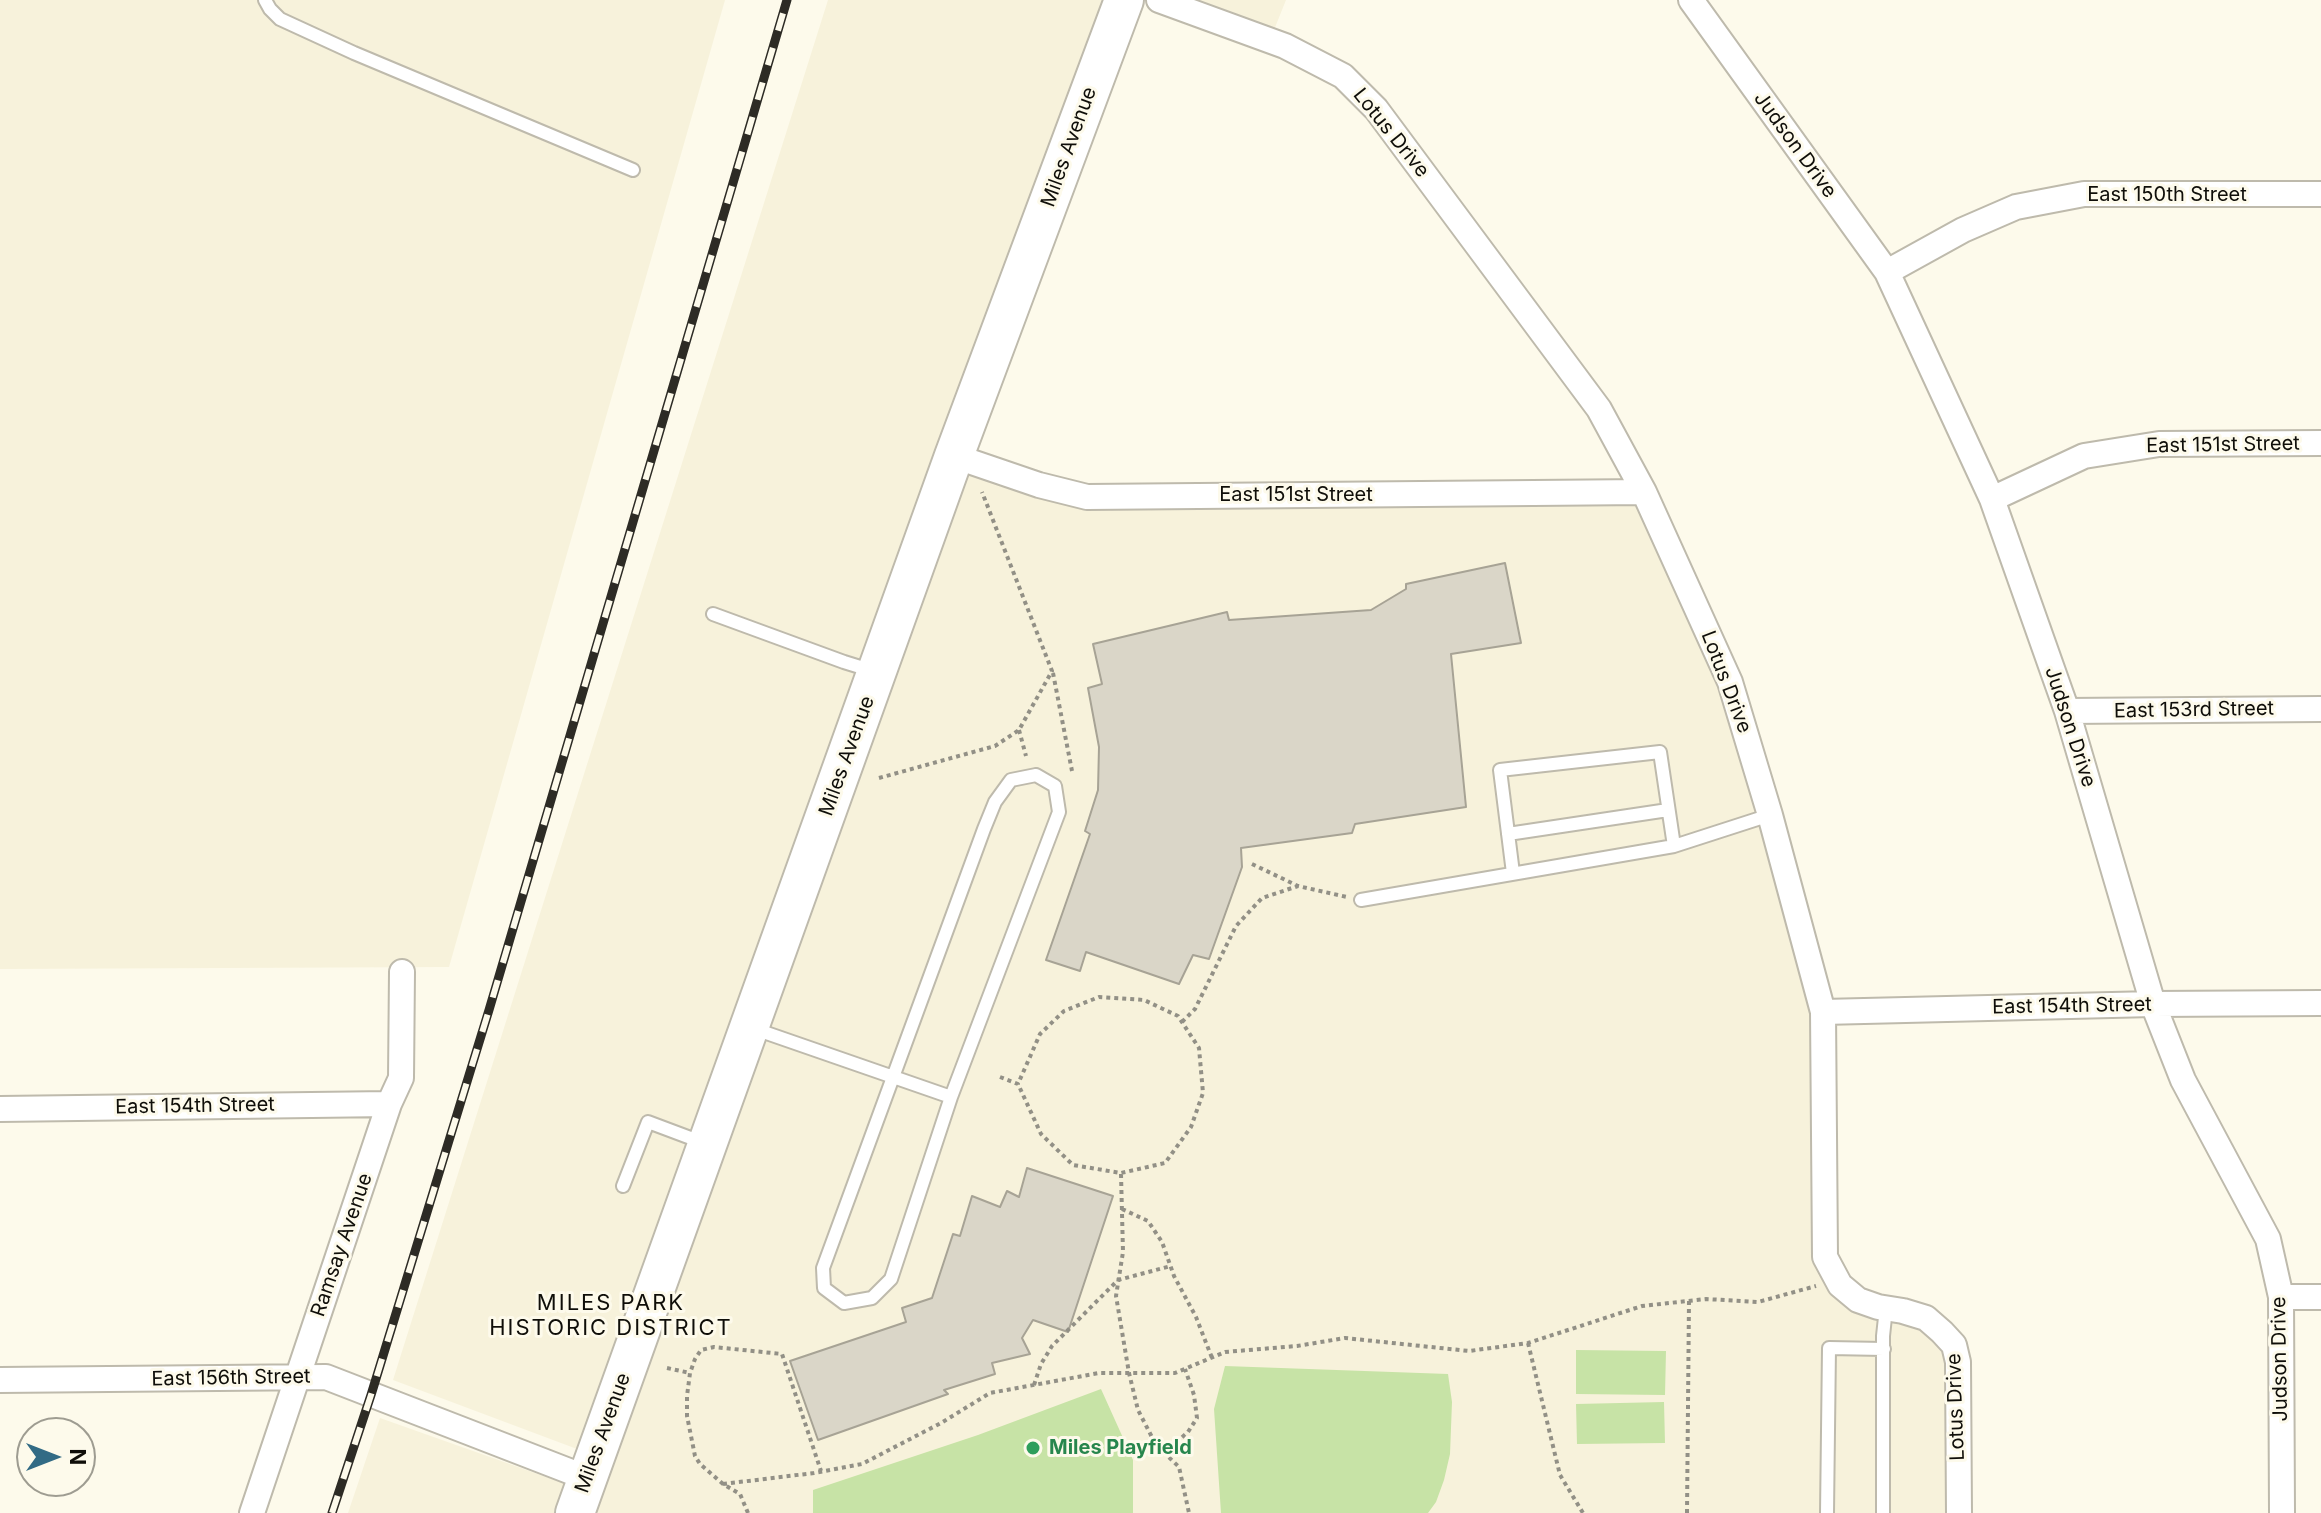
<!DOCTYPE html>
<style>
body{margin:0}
#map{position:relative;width:2321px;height:1513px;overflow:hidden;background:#fdfaeb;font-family:Inter,sans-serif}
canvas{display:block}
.north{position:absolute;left:16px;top:1417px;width:80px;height:80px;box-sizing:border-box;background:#fdfaeb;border:2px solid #9e9c91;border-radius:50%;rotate:90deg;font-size:22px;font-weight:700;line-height:32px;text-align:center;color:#0f0e09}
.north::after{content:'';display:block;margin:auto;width:28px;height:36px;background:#326b85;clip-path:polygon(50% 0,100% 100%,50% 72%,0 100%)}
</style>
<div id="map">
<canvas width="2321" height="1513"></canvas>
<div class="north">N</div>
</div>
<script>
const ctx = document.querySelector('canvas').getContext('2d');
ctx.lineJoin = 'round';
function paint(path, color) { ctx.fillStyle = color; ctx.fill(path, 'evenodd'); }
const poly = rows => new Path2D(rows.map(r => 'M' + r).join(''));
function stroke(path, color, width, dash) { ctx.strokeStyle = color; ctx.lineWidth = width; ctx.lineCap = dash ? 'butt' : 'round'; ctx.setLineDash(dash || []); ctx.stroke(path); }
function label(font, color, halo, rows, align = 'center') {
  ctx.font = font + ' Inter,sans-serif'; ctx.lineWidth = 6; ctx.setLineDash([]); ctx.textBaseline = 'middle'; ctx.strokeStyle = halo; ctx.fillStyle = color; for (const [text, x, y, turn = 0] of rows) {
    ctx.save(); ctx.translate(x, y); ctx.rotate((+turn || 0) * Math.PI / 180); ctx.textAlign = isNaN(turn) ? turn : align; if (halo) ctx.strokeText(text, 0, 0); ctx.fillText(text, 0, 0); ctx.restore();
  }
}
paint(poly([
 [0,0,725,0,449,967,0,969],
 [828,0,1102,0,585,1452,393,1380],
 [1159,0,1286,0,1270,40],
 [954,456,1039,485,1644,492,1730,682,1823,1012,1825,1257,1878,1307,1954,1345,1959,1513,576,1513],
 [380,1418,566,1484,556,1513,348,1513]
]), '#f7f2db');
paint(poly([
 [1576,1350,1666,1351,1665,1395,1576,1394],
 [1225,1366,1448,1374,1452,1402,1450,1454,1444,1480,1436,1502,1428,1513,1221,1513,1214,1409],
 [1101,1389,1133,1460,1133,1513,813,1513,813,1490,978,1435],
 [1664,1402,1665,1443,1577,1444,1576,1404]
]), '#c7e3a6');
const building = poly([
 [1505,563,1521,643,1451,654,1466,807,1355,824,1352,833,1241,848,1242,867,1209,959,1193,955,1179,984,1086,952,1080,971,1046,960,1090,834,1085,831,1098,790,1099,747,1088,688,1102,684,1093,644,1227,612,1229,620,1371,610,1406,589,1406,584,1505,563],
 [1027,1168,1113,1196,1068,1332,1033,1320,1022,1338,1030,1354,992,1363,995,1374,944,1390,948,1394,818,1440,790,1361,906,1322,902,1308,932,1298,953,1234,960,1236,972,1196,1000,1207,1007,1191,1019,1197,1027,1168]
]);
paint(building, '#dad6c8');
stroke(building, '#a7a395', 2);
const lane = poly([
 [265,0,270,9,280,19,354,53,633,170],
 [713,614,844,662,873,671],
 [1036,775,1055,786,1059,812,951,1097,891,1279,872,1298,844,1303,824,1288,823,1268,984,829,995,802,1011,780,1036,775],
 [1508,834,1668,810],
 [1513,873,1500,770,1660,752,1674,846],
 [1361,900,1674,846,1770,815],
 [752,1028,951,1097],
 [623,1186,648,1122,704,1143],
 [1827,1513,1829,1348,1884,1349],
 [1883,1513,1883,1336,1886,1308]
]);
const street = poly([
 [1159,0,1285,46,1343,76,1376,109,1599,409,1644,492,1730,682,1770,815,1823,1012,1825,1257,1840,1285,1858,1300,1878,1307,1903,1311,1926,1318,1942,1332,1954,1345,1958,1362,1959,1513],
 [1691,0,1887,272,1992,499,2067,711,2153,1004,2183,1080,2268,1239,2281,1297,2282,1513],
 [1887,272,1963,230,2016,207,2084,194,2321,194],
 [954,456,1039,485,1087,497,1644,492],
 [1992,499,2084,456,2159,444,2321,443],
 [2067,711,2321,709],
 [1823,1012,2153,1004,2321,1003],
 [0,1109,389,1104],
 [2281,1297,2321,1297],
 [0,1380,326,1377,587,1478],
 [252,1513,389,1104,401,1078,402,972]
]);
const primary = poly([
 [575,1513,954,456,1124,0]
]);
stroke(lane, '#bebaac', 16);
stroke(street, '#bebaac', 28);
stroke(primary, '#bebaac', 42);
stroke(poly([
 [1053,673,1072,771],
 [1019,730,1026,756],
 [879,778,995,746,1019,730,1052,671,982,492],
 [1252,864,1298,886,1347,897],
 [1182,1022,1195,1009,1236,926,1262,898,1298,886],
 [1000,1077,1018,1084,1041,1134,1073,1165,1121,1173,1165,1163,1191,1127,1203,1093,1199,1048,1178,1016,1144,1000,1099,997,1064,1011,1040,1034,1018,1084],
 [1121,1174,1123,1252,1116,1296,1129,1373,1138,1410,1156,1445,1179,1467,1189,1513],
 [1122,1209,1148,1221,1162,1242,1174,1276,1196,1317,1212,1358],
 [1528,1343,1560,1475,1583,1513],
 [667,1368,690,1373],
 [1034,1385,1041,1364,1052,1346,1118,1280,1171,1266],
 [1164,1453,1188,1432,1197,1418,1194,1395,1185,1369],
 [723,1484,814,1473,862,1464,941,1423,990,1393,1099,1373,1175,1373,1225,1352,1297,1346,1345,1338,1469,1351,1528,1343,1642,1306,1706,1299,1758,1302,1816,1286],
 [748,1513,740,1494,723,1484,700,1464,695,1456,687,1416,687,1396,690,1373,695,1359,701,1350,714,1347,782,1354,821,1471],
 [1687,1513,1689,1300]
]), '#929086', 4, [4, 4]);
stroke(lane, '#fff', 12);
stroke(street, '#fff', 24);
stroke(primary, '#fff', 38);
const rail = poly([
 [332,1513,371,1395,489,1010,787,0]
]);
stroke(rail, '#2d2b25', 9);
stroke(rail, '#fdfaeb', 6, [18]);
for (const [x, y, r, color] of [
 [1033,1448,8,"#2e9e5b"]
]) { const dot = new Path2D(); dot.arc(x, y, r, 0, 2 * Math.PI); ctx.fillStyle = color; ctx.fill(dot); stroke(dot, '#fdfaeb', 3); }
label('20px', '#0f0e09', '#fdfaeb', [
 ["Lotus Drive",1391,133,51],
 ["Judson Drive",1795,145,54],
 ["Miles Avenue",1069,147,-70],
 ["East 150th Street",2167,195],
 ["East 151st Street",2223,445,-1],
 ["East 151st Street",1296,495],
 ["Lotus Drive",1726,682,69],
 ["East 153rd Street",2194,710,-1],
 ["Judson Drive",2070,727,72],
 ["Miles Avenue",847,756,-70],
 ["East 154th Street",2072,1006,-1],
 ["East 154th Street",195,1106,-1],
 ["Ramsay Avenue",342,1245,-71],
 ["Judson Drive",2280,1359,-91],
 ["East 156th Street",231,1378,-1],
 ["Lotus Drive",1956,1407,-92],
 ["Miles Avenue",603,1433,-70]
]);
label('bold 20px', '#27864d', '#fdfaeb', [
 ["Miles Playfield",1049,1448]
], 'left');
ctx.letterSpacing = '2px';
label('22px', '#0f0e09', '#fdfaeb', [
 ["MILES PARK",611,1303],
 ["HISTORIC DISTRICT",611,1328]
]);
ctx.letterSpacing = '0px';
</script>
